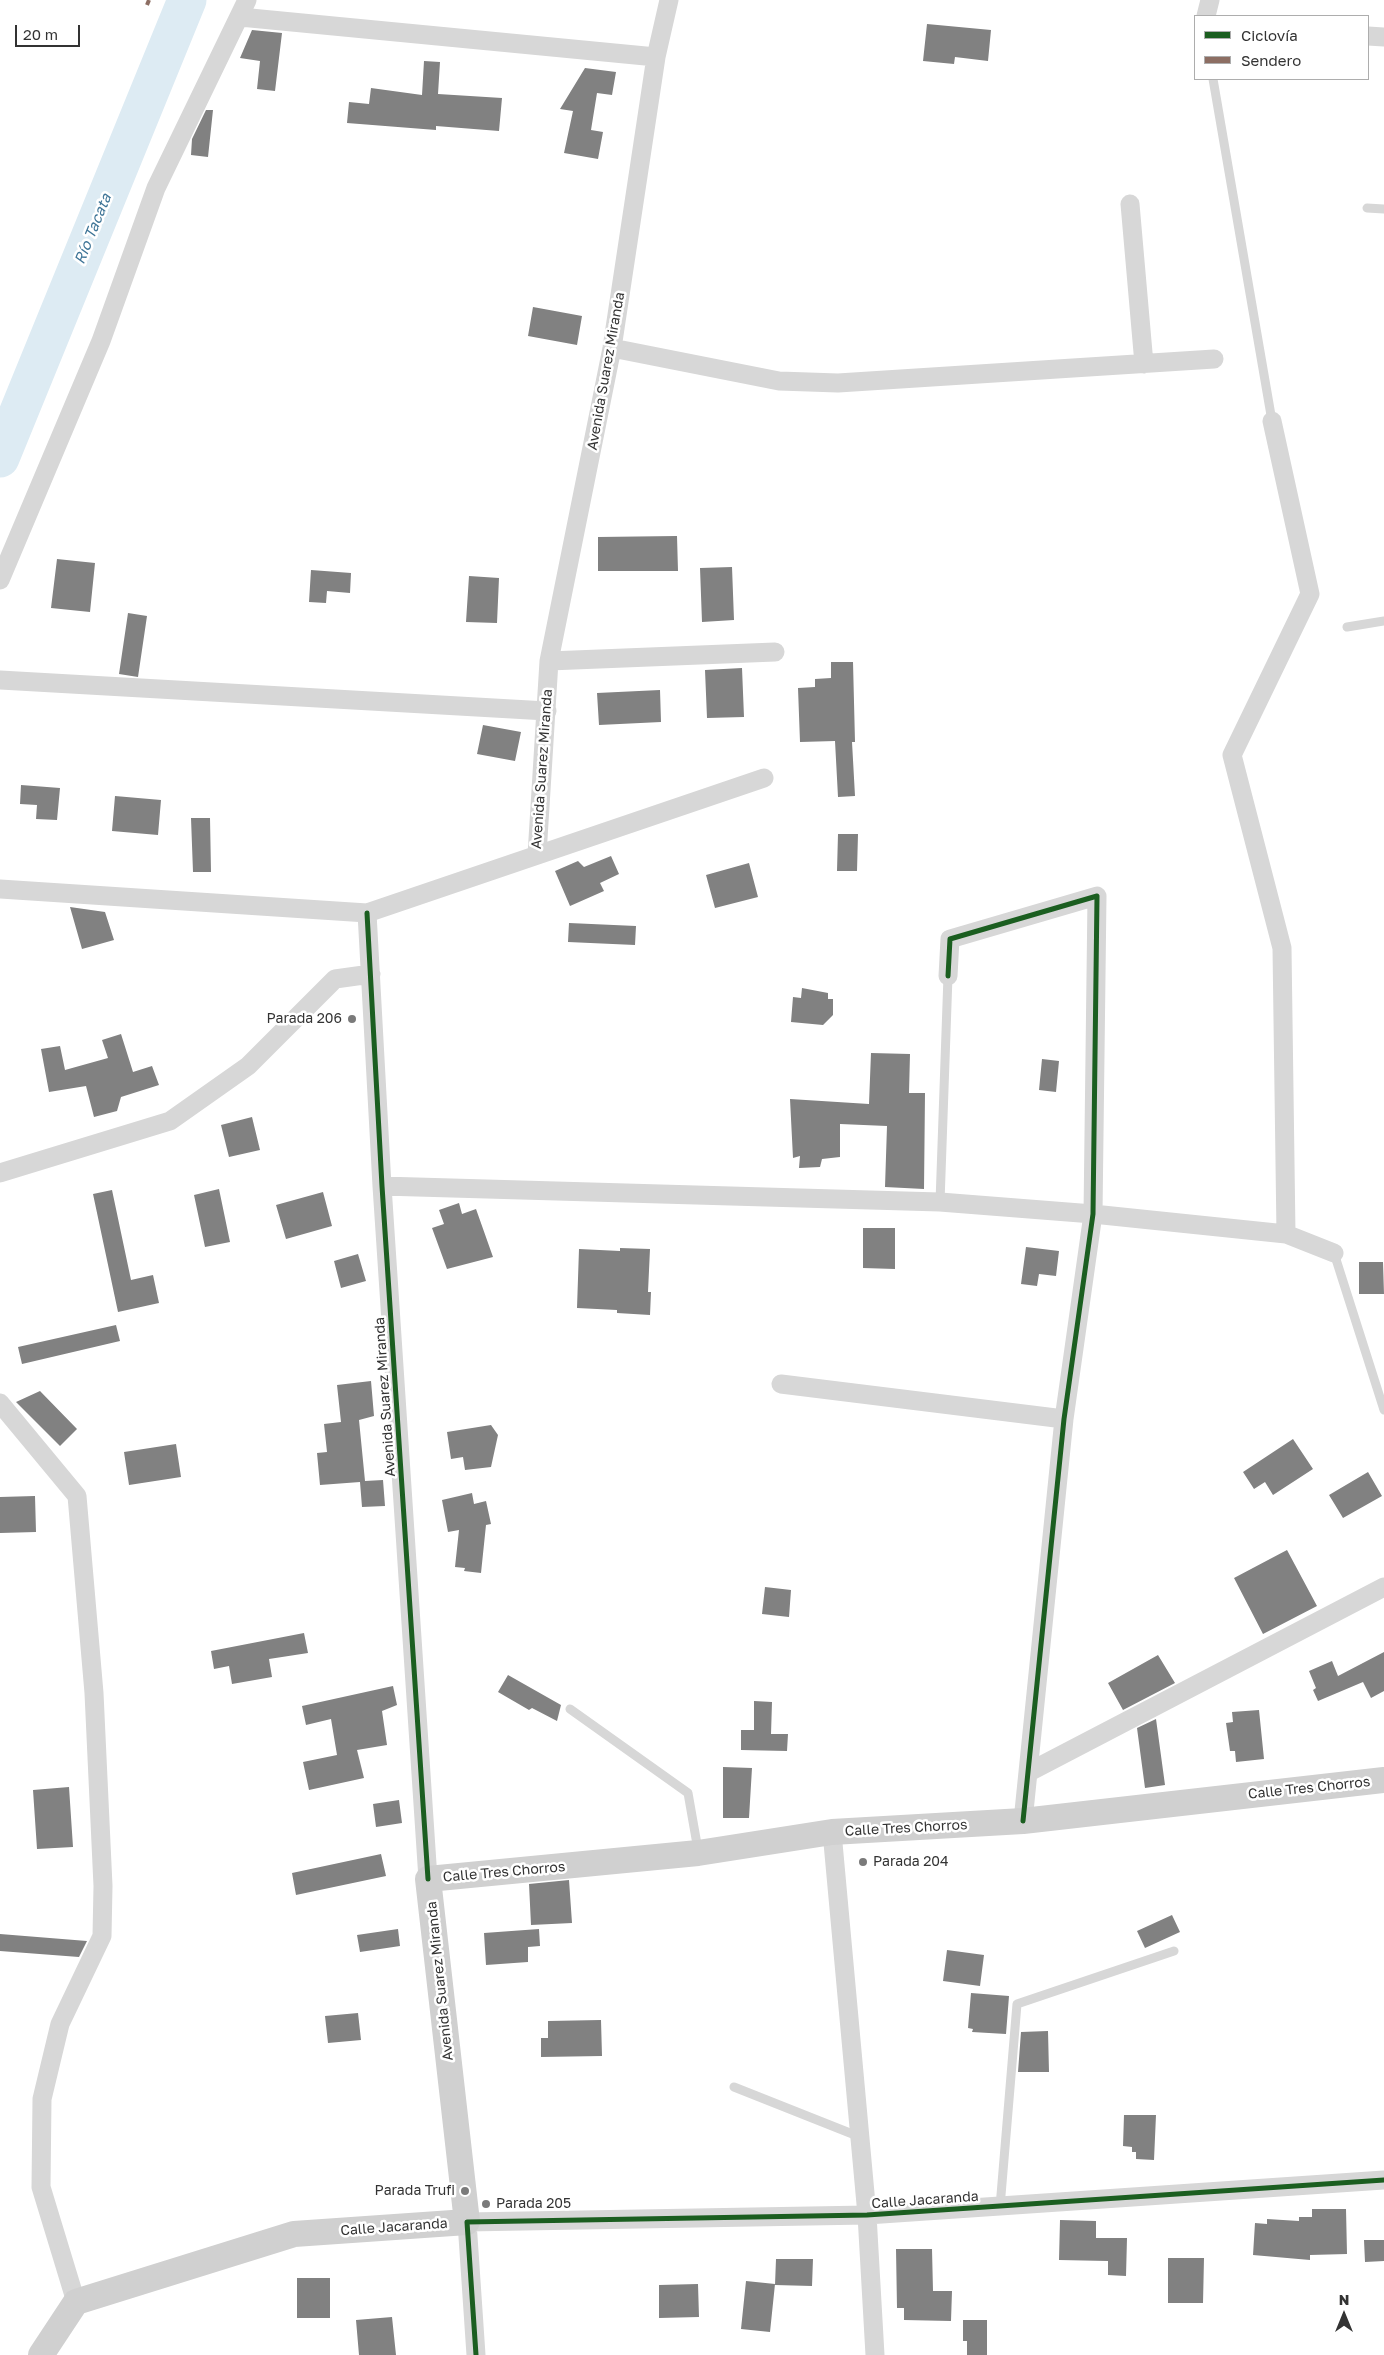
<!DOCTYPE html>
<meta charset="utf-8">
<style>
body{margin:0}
#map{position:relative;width:1384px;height:2355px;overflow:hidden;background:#fff;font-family:"Golos Text",sans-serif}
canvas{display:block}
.legend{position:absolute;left:1194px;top:15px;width:175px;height:65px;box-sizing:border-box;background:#fff;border:1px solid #adadad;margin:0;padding:6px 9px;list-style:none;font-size:15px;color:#333}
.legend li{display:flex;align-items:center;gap:10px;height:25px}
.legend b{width:25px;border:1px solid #adadad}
.north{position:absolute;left:1319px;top:2290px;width:50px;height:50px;-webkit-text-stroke:4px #fff;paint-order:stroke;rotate:0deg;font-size:14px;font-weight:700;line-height:20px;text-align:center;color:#333}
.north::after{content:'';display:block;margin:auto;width:18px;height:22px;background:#333;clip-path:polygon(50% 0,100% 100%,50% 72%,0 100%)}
.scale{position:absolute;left:15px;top:25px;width:65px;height:22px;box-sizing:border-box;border:2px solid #333;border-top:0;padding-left:6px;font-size:15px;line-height:18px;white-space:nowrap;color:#333;-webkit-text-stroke:4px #fff;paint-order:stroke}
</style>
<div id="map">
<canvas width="1384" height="2355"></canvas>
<ul class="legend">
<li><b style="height:6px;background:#1b5e20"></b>Ciclovía</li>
<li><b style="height:6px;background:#8d6e63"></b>Sendero</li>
</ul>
<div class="north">N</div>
<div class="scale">20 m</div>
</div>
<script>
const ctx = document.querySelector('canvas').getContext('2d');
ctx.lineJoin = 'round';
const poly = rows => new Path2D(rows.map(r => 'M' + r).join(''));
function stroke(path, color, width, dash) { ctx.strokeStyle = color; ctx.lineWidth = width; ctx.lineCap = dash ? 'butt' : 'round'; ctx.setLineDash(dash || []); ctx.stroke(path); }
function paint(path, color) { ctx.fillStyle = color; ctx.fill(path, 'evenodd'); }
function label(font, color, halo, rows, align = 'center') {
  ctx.font = font + ' "Golos Text",sans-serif'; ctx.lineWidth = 5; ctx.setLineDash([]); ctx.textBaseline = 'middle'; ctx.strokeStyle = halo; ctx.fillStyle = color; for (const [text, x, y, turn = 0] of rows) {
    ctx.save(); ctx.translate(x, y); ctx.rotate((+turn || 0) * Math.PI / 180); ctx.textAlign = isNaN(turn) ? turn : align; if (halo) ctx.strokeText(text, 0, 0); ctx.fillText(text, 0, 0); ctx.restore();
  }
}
stroke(poly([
 [0,458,187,0]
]), '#ddebf3', 39);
paint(poly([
 [927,24,991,30,988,61,955,57,954,64,923,61],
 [252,30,282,33,275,91,257,89,260,61,240,58],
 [424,61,440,62,438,94,502,98,499,131,436,126,436,130,347,123,349,102,369,104,371,88,422,95],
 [585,68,616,72,612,95,597,93,591,130,603,132,598,159,564,153,573,111,560,109],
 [206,110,213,110,208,157,191,155,192,139],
 [533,307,582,316,577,345,528,336],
 [677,536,678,571,598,571,598,537],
 [57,559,95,563,90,612,51,608],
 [732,567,734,620,702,622,700,568],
 [311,570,351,573,350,593,327,591,326,603,309,602],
 [469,576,499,578,497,623,466,622],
 [128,613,147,616,138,677,119,674],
 [831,662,853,662,855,742,852,742,855,796,838,797,835,741,800,742,798,688,815,687,815,679,831,678],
 [742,668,744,717,707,718,705,670],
 [660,690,661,722,599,725,597,693],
 [483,725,521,732,515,761,477,754],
 [21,785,60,788,57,820,36,819,37,805,20,804],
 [115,796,161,800,158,835,112,831],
 [191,818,210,818,211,872,193,872],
 [838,834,858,834,857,871,837,871],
 [611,856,619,874,600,883,604,891,570,906,555,871,578,861,584,867],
 [749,863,758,897,715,908,706,875],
 [70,907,105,912,114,940,82,949],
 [569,923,636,926,635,945,568,942],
 [802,988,828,993,828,999,833,999,833,1015,823,1025,791,1022,793,997,801,998],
 [121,1034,133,1072,152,1066,159,1085,121,1097,117,1111,94,1117,86,1086,49,1092,41,1049,60,1046,65,1070,108,1058,102,1040],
 [871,1053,910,1054,909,1093,925,1093,924,1189,885,1187,887,1126,840,1124,840,1157,822,1159,820,1167,799,1168,800,1156,793,1158,790,1099,869,1104],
 [1042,1059,1059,1061,1056,1092,1039,1090],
 [252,1117,260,1150,229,1157,221,1125],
 [219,1189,230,1242,205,1247,194,1195],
 [112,1190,131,1280,153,1275,159,1303,118,1312,93,1194],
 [323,1192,332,1226,286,1239,276,1205],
 [459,1203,462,1214,476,1209,493,1257,447,1269,432,1228,444,1224,439,1210],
 [863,1228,895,1228,895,1269,863,1268],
 [1026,1247,1059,1251,1056,1276,1039,1274,1037,1286,1021,1284],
 [620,1248,650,1249,648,1292,651,1292,650,1315,617,1313,617,1310,577,1308,579,1249,620,1251],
 [358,1254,366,1281,341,1288,334,1261],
 [1359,1262,1383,1262,1384,1294,1359,1294],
 [116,1325,120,1341,22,1364,18,1347],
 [371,1381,374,1416,359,1420,365,1481,383,1480,385,1506,362,1507,360,1482,320,1485,317,1453,327,1452,324,1424,341,1422,337,1385],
 [40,1391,77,1429,60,1446,16,1402],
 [491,1425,498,1435,491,1467,465,1470,463,1457,451,1459,447,1432],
 [1293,1439,1313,1469,1273,1495,1265,1482,1254,1489,1243,1472],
 [176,1444,181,1477,129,1485,124,1452],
 [1368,1472,1382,1496,1343,1518,1329,1495],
 [472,1493,474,1504,486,1501,491,1524,486,1525,481,1573,464,1571,465,1568,455,1567,459,1530,448,1532,442,1500],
 [35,1496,36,1532,0,1533,0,1497],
 [1287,1550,1317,1606,1263,1634,1234,1578],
 [765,1587,791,1590,789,1617,762,1614],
 [304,1633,308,1653,269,1659,272,1677,232,1684,229,1666,214,1669,211,1651],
 [1384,1652,1384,1691,1371,1698,1363,1682,1318,1701,1313,1690,1316,1688,1309,1671,1332,1661,1338,1676],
 [1158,1655,1175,1683,1123,1710,1108,1683],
 [508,1675,561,1705,557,1721,532,1708,529,1710,498,1692],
 [393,1686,397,1705,382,1711,387,1745,357,1750,364,1778,309,1790,303,1762,337,1755,331,1719,306,1725,302,1706],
 [754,1701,772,1702,771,1734,788,1734,787,1751,741,1750,741,1730,754,1730],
 [1259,1710,1264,1759,1236,1762,1235,1751,1230,1751,1226,1723,1233,1722,1232,1712],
 [1156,1719,1165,1785,1145,1788,1137,1728],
 [723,1767,752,1768,749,1818,723,1818],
 [69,1787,73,1847,37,1849,33,1790],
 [399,1800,402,1823,376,1827,373,1804],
 [381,1854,386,1876,296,1895,292,1873],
 [569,1880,572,1923,531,1925,529,1884],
 [1172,1915,1180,1932,1145,1948,1137,1931],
 [398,1929,400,1946,360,1952,357,1935],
 [539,1929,540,1946,528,1947,528,1962,486,1965,484,1933],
 [0,1934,87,1941,79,1957,0,1951],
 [947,1950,984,1955,980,1986,943,1981],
 [971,1993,1009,1996,1006,2034,972,2032,973,2029,968,2028],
 [358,2013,361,2040,328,2043,325,2016],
 [601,2020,602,2056,541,2057,541,2038,548,2038,548,2021],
 [1048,2031,1049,2072,1018,2072,1021,2032],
 [1124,2115,1156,2115,1154,2160,1136,2159,1136,2152,1132,2152,1132,2147,1123,2146],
 [1312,2209,1346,2209,1347,2254,1310,2255,1310,2260,1253,2255,1255,2223,1267,2224,1267,2219,1299,2221,1299,2217,1312,2217],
 [1060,2220,1096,2221,1096,2238,1127,2238,1126,2276,1108,2275,1108,2261,1059,2260],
 [1364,2240,1384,2240,1384,2261,1365,2262],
 [896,2249,932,2249,933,2291,952,2291,951,2321,904,2320,904,2308,897,2308],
 [1168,2258,1204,2258,1203,2303,1168,2303],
 [776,2259,813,2259,812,2286,775,2285],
 [297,2278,330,2278,330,2318,297,2318],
 [746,2281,775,2284,770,2332,741,2329],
 [698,2284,699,2317,659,2318,659,2285],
 [392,2317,396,2355,359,2355,356,2320],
 [963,2320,987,2320,987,2355,967,2355,967,2341,963,2341]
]), '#818181');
stroke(poly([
 [1213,79,1272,421],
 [1367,208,1384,209],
 [1347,627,1384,621],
 [940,1202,948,976],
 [1334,1253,1384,1410],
 [570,1709,688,1793,698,1850],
 [734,2087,860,2137],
 [1000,2207,1017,2004,1174,1951]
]), '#d7d7d7', 9);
stroke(poly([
 [1206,16,1210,0],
 [240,17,656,57],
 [1368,36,1384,37],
 [1130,204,1144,364],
 [612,348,779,381,838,383,1214,359],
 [1272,421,1310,594,1232,755,1282,948,1286,1234],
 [0,580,101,341,156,188,247,0],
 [549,661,775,652],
 [0,680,547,711],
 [537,855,549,661,612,348,656,57,669,0],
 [0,889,367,913,764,778],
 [367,913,382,1186,428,1879],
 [948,976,950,939,1097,896,1093,1214,1064,1419,1023,1821],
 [0,1173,170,1121,248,1066,335,979,371,974],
 [382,1186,940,1202,1093,1214,1286,1234,1334,1253],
 [781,1384,1064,1419],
 [0,1403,77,1496,94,1693,103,1886,102,1936,60,2024,42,2099,41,2187,76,2302],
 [1029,1772,1384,1587],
 [832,1832,867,2215,875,2355],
 [476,2355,467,2222,867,2215,1384,2180]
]), '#d7d7d7', 19);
stroke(poly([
 [41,2355,76,2302,294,2234,467,2222,428,1879,698,1853,832,1832,1023,1821,1384,1780]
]), '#d0d0d0', 26);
stroke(poly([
 [147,5,149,0]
]), '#8d6e63', 4, [8, 4]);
stroke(poly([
 [367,913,382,1186,428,1879],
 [948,976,950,939,1097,896,1093,1214,1064,1419,1023,1821],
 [476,2355,467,2222,867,2215,1384,2180]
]), '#1b5e20', 5);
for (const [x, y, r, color] of [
 [352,1019,5,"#7a7a7a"],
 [863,1862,5,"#7a7a7a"],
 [465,2191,5,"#7a7a7a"],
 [486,2204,5,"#7a7a7a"]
]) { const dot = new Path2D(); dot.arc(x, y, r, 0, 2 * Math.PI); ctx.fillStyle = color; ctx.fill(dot); stroke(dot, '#fff', 2); }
label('14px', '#333', '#fff', [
 ["Avenida Suarez Miranda",606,371,-80],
 ["Avenida Suarez Miranda",542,769,-86],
 ["Avenida Suarez Miranda",385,1397,-94],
 ["Calle Tres Chorros",1309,1788,-6],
 ["Calle Tres Chorros",906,1828,-3],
 ["Calle Tres Chorros",504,1872,-5],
 ["Avenida Suarez Miranda",440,1981,-96],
 ["Calle Jacaranda",925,2200,-4],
 ["Calle Jacaranda",394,2227,-4]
]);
label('14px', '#333', '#fff', [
 ["Parada 206",342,1019],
 ["Parada 204",873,1862,"left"],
 ["Parada Trufi",455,2191],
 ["Parada 205",496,2204,"left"]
], 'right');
label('italic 15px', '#3f7597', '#fff', [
 ["Río Tacata",93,229,-68]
]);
</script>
